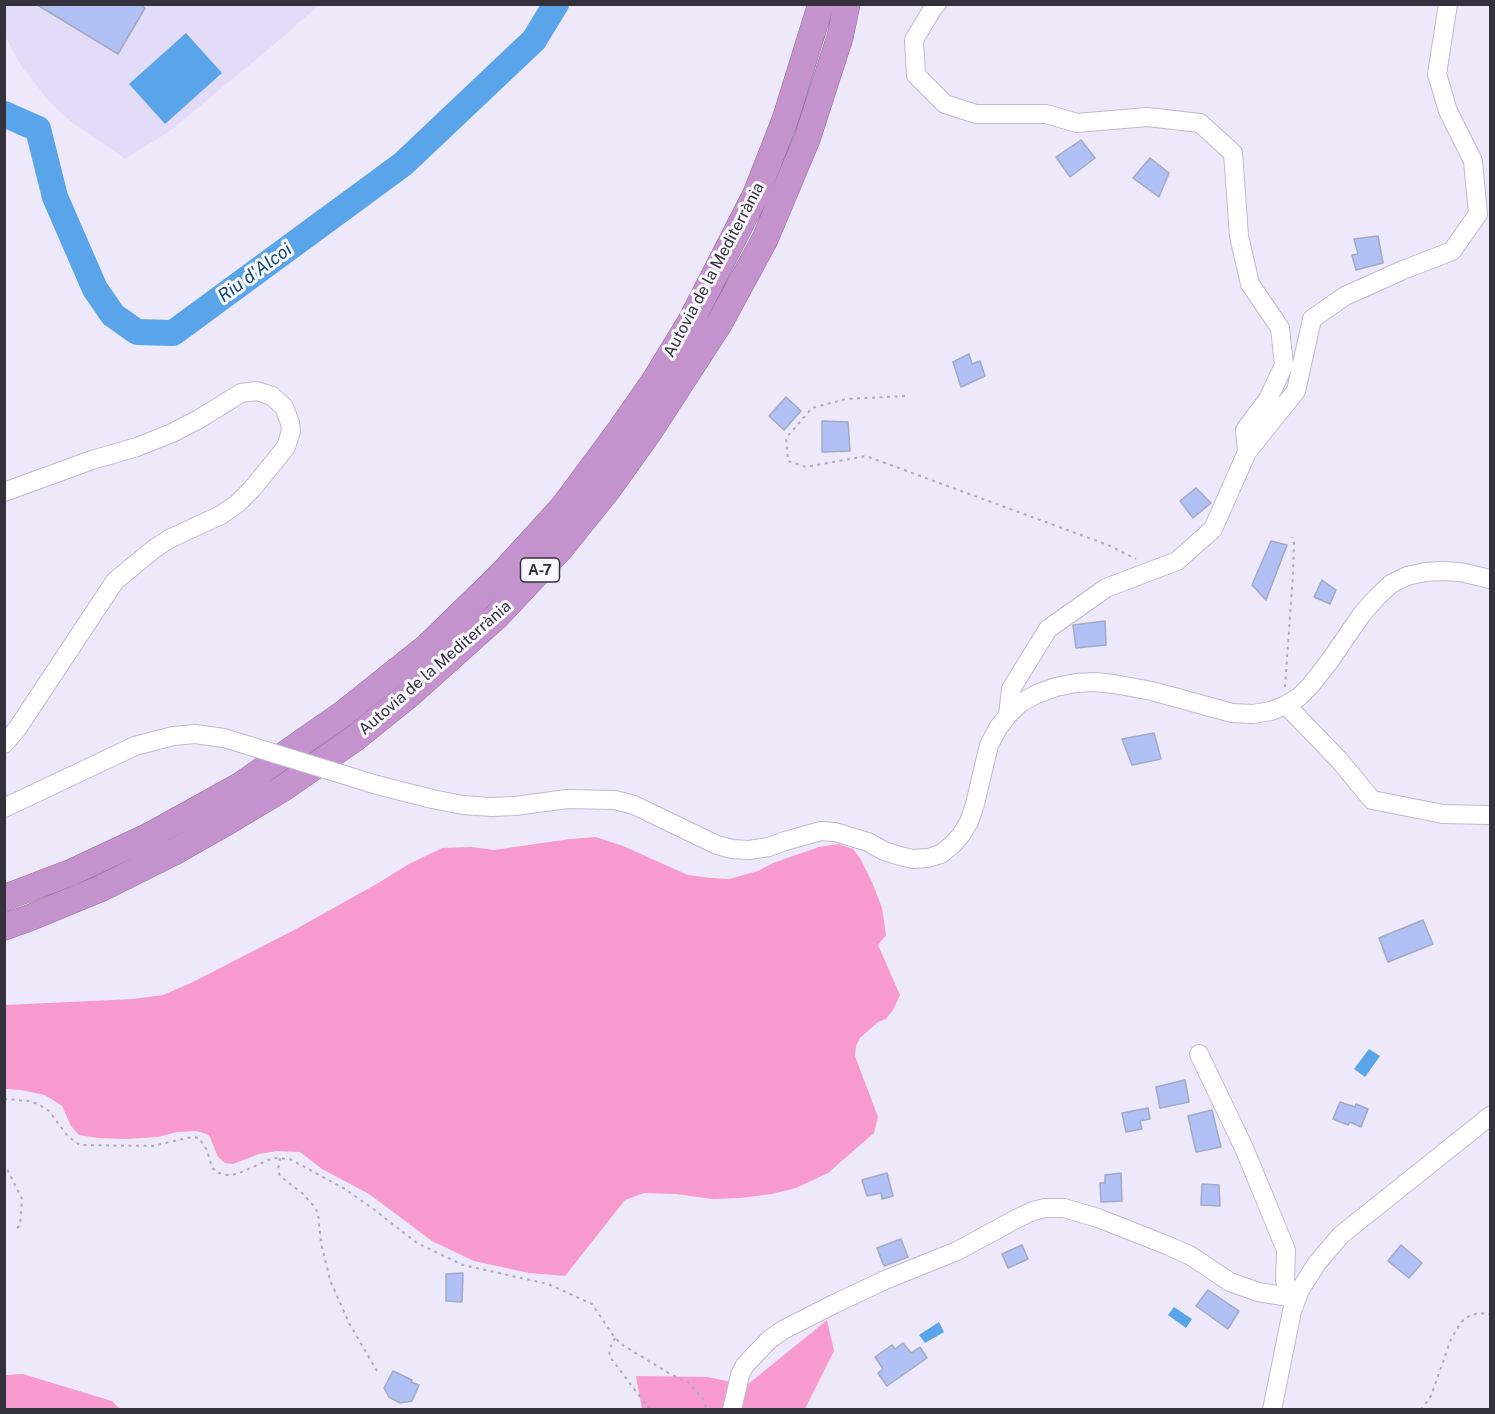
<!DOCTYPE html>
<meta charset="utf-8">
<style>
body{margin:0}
#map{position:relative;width:1495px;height:1414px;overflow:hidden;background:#ede9fb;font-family:"Public Sans",sans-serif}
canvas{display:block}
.frame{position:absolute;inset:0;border:6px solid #33313c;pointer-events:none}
</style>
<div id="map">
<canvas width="1495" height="1414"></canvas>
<div class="frame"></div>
</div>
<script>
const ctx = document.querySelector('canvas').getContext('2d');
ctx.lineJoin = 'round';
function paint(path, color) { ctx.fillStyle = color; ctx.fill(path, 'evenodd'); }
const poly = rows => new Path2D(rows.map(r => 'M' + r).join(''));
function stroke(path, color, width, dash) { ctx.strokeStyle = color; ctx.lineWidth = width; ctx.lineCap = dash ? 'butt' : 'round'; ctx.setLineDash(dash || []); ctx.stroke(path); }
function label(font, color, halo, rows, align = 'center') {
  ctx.font = font + ' "Public Sans",sans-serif'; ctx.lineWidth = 6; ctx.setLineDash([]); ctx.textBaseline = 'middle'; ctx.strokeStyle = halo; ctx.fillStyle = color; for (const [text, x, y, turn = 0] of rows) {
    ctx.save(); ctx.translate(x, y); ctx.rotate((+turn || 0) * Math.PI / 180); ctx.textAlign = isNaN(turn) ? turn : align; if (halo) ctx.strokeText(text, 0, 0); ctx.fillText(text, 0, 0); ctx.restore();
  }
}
paint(poly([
 [4,5,319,5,276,43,170,131,125,159,69,120,48,100,21,66,5,36]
]), '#e3dcf9');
paint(poly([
 [596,837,623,846,688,875,711,878,729,879,758,871,773,863,819,847,838,844,853,849,860,858,872,882,882,908,886,935,878,945,900,995,893,1010,886,1019,878,1022,860,1038,856,1046,855,1056,878,1117,874,1133,828,1173,796,1188,772,1194,741,1198,712,1199,676,1194,644,1193,625,1200,565,1276,529,1273,474,1261,432,1241,369,1194,322,1169,300,1152,277,1151,259,1154,233,1164,225,1163,218,1157,209,1135,197,1131,177,1132,158,1137,126,1139,98,1138,79,1135,71,1126,62,1106,45,1095,21,1090,5,1089,5,1005,133,999,163,995,191,983,296,929,380,882,407,865,442,848,472,847,494,850,570,839],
 [827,1320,834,1351,805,1409,642,1409,636,1376,707,1377,747,1385],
 [23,1374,112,1401,120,1409,5,1409,5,1375]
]), '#f79bcf');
paint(poly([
 [186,33,222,73,165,124,129,84],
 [1369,1049,1380,1056,1365,1077,1354,1069],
 [1174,1307,1192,1319,1186,1328,1168,1315],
 [939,1322,944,1332,925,1343,919,1335]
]), '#5aa5ea');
stroke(poly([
 [4,114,38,129,55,197,95,289,113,315,137,332,173,333,403,164,534,40,556,4]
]), '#5aa5ea', 26);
const building = poly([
 [36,4,139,4,145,8,118,54,36,4],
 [1081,140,1095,158,1070,177,1056,157,1081,140],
 [1150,158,1169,173,1159,197,1133,178,1150,158],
 [1378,236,1383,263,1356,270,1352,255,1358,254,1354,239,1378,236],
 [969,354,972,364,980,361,985,376,961,387,953,362,969,354],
 [786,397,801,411,784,430,769,416,786,397],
 [822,421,848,422,850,451,822,452,822,421],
 [1196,488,1211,503,1193,518,1180,501,1196,488],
 [1271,541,1287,545,1266,600,1252,585,1271,541],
 [1322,580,1336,590,1330,604,1314,597,1322,580],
 [1105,621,1106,645,1076,648,1073,625,1105,621],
 [1154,733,1161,759,1132,765,1122,739,1154,733],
 [1423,920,1433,944,1388,962,1379,938,1423,920],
 [1185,1080,1189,1102,1160,1108,1156,1087,1185,1080],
 [1340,1102,1355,1107,1356,1104,1368,1109,1361,1127,1350,1122,1348,1125,1333,1119,1340,1102],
 [1148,1108,1150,1119,1140,1121,1142,1129,1126,1132,1122,1113,1148,1108],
 [1212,1110,1221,1147,1196,1152,1188,1116,1212,1110],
 [887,1173,893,1196,882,1199,881,1193,867,1196,862,1180,887,1173],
 [1121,1173,1122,1201,1101,1202,1100,1183,1105,1183,1105,1175,1121,1173],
 [1202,1184,1219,1185,1220,1206,1201,1205,1202,1184],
 [901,1239,908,1257,884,1266,877,1248,901,1239],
 [1022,1245,1028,1259,1008,1268,1002,1254,1022,1245],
 [1401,1245,1422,1263,1409,1278,1388,1261,1401,1245],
 [463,1273,462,1302,446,1301,446,1274,463,1273],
 [1208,1290,1239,1311,1228,1329,1196,1306,1208,1290],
 [903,1343,911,1353,920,1347,927,1358,887,1386,878,1373,883,1369,875,1357,892,1345,895,1349,903,1343],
 [393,1371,412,1380,411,1382,419,1385,412,1401,400,1403,389,1397,384,1388,393,1371]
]);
paint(building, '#b2c1f5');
stroke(building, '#a1a9c4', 1.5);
const minor = poly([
 [937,4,933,8,914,40,916,75,945,104,976,114,1046,114,1077,123,1147,117,1200,123,1233,153,1239,236,1250,284,1280,328,1284,365,1268,399,1245,430,1247,452],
 [4,492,92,460,137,447,172,433,199,419,241,393,257,391,272,396,284,407,290,423,291,431,286,447,252,489,237,504,221,515,169,539,154,549,115,581,17,729,4,744],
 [1286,705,1340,761,1372,800,1443,814,1490,815],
 [1008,715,1011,689,1048,629,1106,588,1177,561,1213,529,1247,452,1296,391,1312,319,1345,296,1403,270,1452,251,1478,214,1473,161,1448,111,1437,74,1448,4],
 [377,785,432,799,463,805,491,807,515,806,567,799,615,800,634,805,717,845,732,849,749,850,769,847,785,841,821,831,835,832,868,842,884,851,900,856,913,859,928,858,941,854,952,845,961,835,969,822,975,804,989,745,998,728,1008,715,1020,703,1037,694,1056,687,1076,683,1095,682,1114,684,1152,691,1232,713,1253,714,1271,711,1286,705,1299,697,1310,686,1329,662,1362,614,1377,597,1391,584,1407,576,1425,572,1442,571,1460,572,1490,579],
 [4,808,135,746,173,736,195,734,224,738],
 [1199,1054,1244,1148,1286,1250,1285,1280,1287,1287,1296,1298],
 [732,1410,740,1375,745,1365,770,1339,783,1330,834,1304,885,1280,957,1251,1018,1218,1033,1211,1045,1208,1064,1208,1098,1218,1169,1246,1191,1256,1230,1282,1258,1292,1296,1298],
 [1272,1410,1292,1311,1300,1290,1317,1263,1341,1235,1490,1116]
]);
const highway = poly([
 [4,898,72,872,149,836,241,785,344,713,428,646,500,576,563,507,621,429,655,380,691,321,756,194,785,120,821,4],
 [4,927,29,918,102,888,174,852,225,823,282,789,354,739,410,694,497,616,560,549,609,488,649,432,719,324,765,239,807,139,840,37,847,4]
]);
stroke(minor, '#bfb8d4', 20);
stroke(highway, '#91709a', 27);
stroke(poly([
 [905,396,846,399,812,408,786,438,788,461,806,467,866,456,1108,545,1136,559],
 [1285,687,1293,574,1294,543,1292,537],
 [4,1099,29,1101,38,1104,49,1111,67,1135,74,1141,80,1145,153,1146,187,1138,193,1137,199,1138,207,1150,212,1168,219,1173,227,1175,237,1174,273,1158,290,1159,345,1189,372,1208,417,1243,463,1265,548,1284,592,1304,615,1338,624,1346,672,1375,688,1382,703,1399,707,1410],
 [280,1158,278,1170,280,1176,302,1193,313,1205,318,1213,321,1243,330,1280,349,1323,377,1371],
 [4,1163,22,1199,20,1224,15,1232],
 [615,1338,609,1350,610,1357,650,1410],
 [1421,1410,1431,1396,1451,1339,1460,1324,1465,1318,1472,1315,1479,1313,1490,1314]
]), '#afabbb', 2, [3, 4.5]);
stroke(minor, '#fff', 18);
stroke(highway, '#c492cd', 26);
const minorBridge = poly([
 [224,738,377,785]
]);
stroke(minorBridge, '#bfb8d4', 20, []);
stroke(minorBridge, '#fff', 18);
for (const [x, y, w] of [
 [540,570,39]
]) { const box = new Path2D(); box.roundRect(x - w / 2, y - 12, w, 24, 4.5); ctx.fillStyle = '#f9f8fe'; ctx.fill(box); stroke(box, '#33313c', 1.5); }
label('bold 15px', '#33313c', null, [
 ["A-7",540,570]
]);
label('16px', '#33313c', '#f9f8fe', [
 ["Autovia de la Mediterrània",714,270,-62],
 ["Autovia de la Mediterrània",435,668,-41]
]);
label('italic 18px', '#104774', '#f9f8fe', [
 ["Riu d'Alcoi",255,273,-36]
]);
</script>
